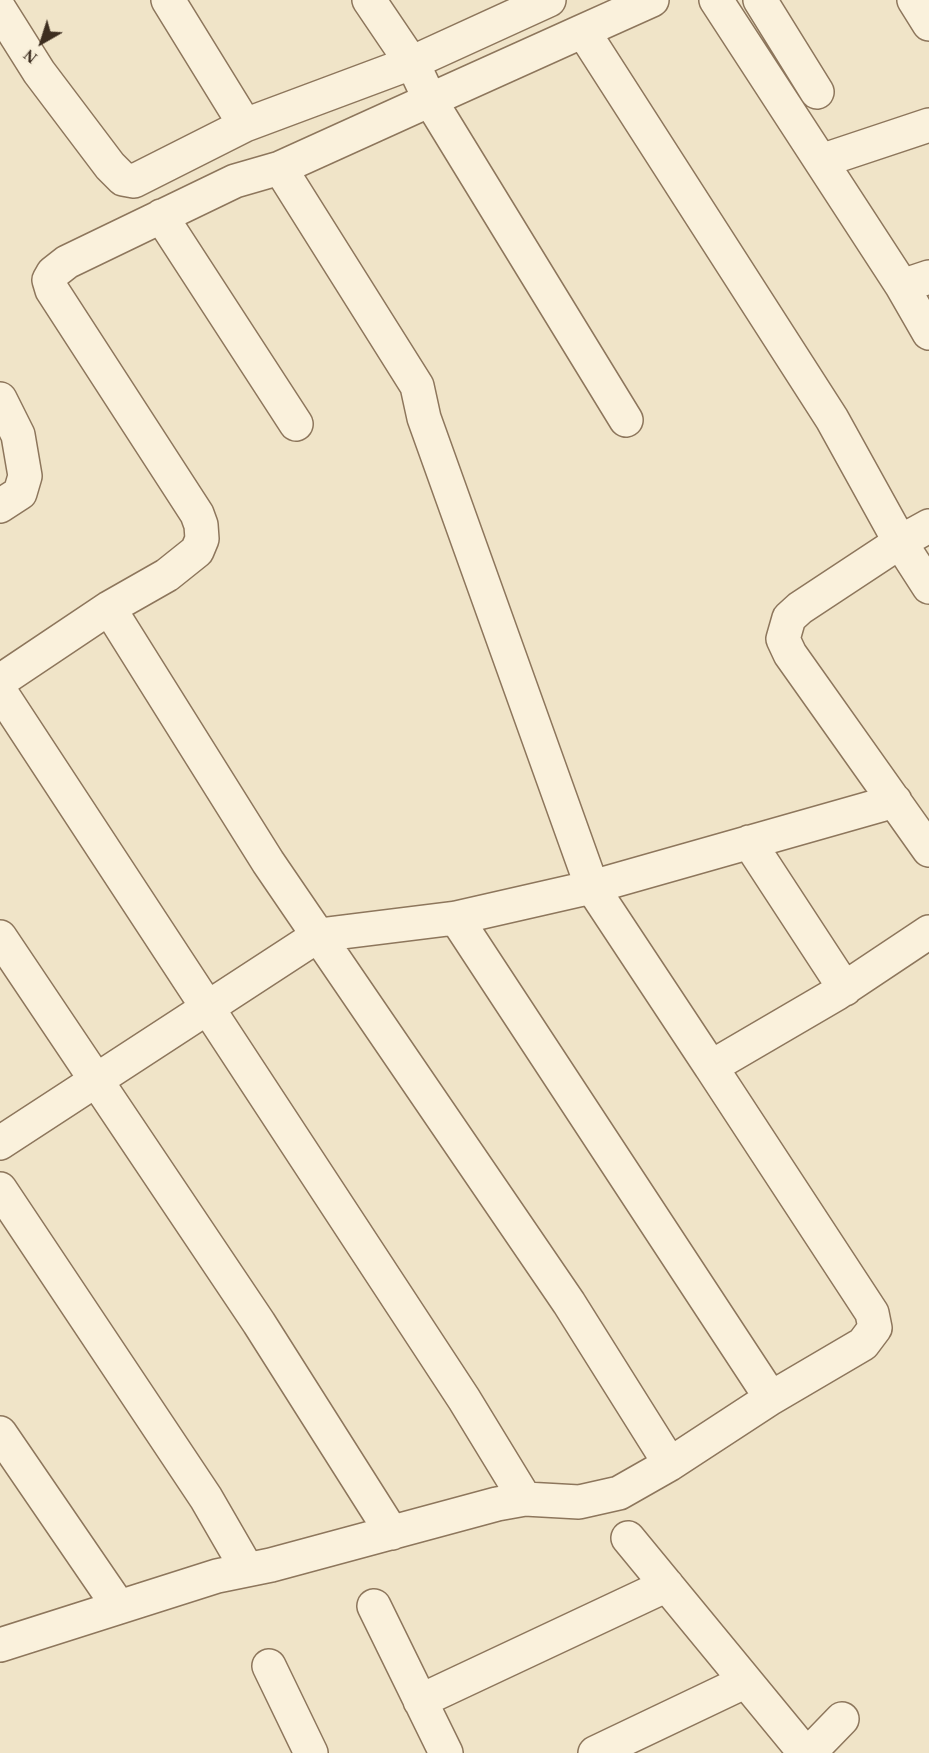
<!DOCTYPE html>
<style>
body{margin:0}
#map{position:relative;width:929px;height:1753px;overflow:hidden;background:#f0e4c8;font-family:"Times New Roman",serif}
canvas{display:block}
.north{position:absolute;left:12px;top:12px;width:60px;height:60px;-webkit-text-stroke:4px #f7eed8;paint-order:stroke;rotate:219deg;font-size:16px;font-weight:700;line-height:24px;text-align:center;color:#3d2e20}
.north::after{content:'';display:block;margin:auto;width:21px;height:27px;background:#3d2e20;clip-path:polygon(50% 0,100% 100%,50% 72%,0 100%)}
</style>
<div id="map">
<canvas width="929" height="1753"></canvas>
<div class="north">N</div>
</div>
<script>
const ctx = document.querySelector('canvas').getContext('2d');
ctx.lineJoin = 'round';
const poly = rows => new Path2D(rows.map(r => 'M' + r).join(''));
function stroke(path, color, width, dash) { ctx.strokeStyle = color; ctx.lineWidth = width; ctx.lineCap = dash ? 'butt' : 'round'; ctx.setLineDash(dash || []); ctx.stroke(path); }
const minor = poly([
 [168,0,245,125],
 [369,0,415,68,430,100,583,31,832,419,900,542,929,587],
 [716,0,902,286,929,333],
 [760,0,817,92],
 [914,0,929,24],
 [0,10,39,72,110,166,123,179,134,181,245,125,411,63,549,0],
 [583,31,652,0],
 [821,161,929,125],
 [280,168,417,386,424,418,592,887,711,1067],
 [161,216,296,424],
 [902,286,929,277],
 [0,399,18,435,25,476,20,493,0,506],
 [929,526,900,542,800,608,789,618,783,639,790,654,929,850],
 [109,608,268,862,569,1303,670,1464],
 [0,681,109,608,167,575,197,551,202,539,201,525,197,514,52,290,49,280,53,273,67,262,235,181,280,168,430,100,626,420],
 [0,691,464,1399,525,1499],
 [749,842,845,989],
 [456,918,771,1398],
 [0,937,259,1323,392,1533],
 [0,1143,319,935,456,918,592,887,895,801],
 [0,1189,206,1498,247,1569],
 [0,1433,119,1607],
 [628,1538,805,1753],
 [374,1606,446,1753],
 [0,1645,217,1576,271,1565,497,1504,525,1499,579,1502,619,1493,670,1464,771,1398,863,1344,875,1328,872,1313,711,1067,836,994,929,932],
 [269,1666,311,1753],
 [420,1701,667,1585],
 [595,1753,744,1682],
 [809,1753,842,1719]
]);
stroke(minor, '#8d765c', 36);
stroke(minor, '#faf1dc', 33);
</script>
